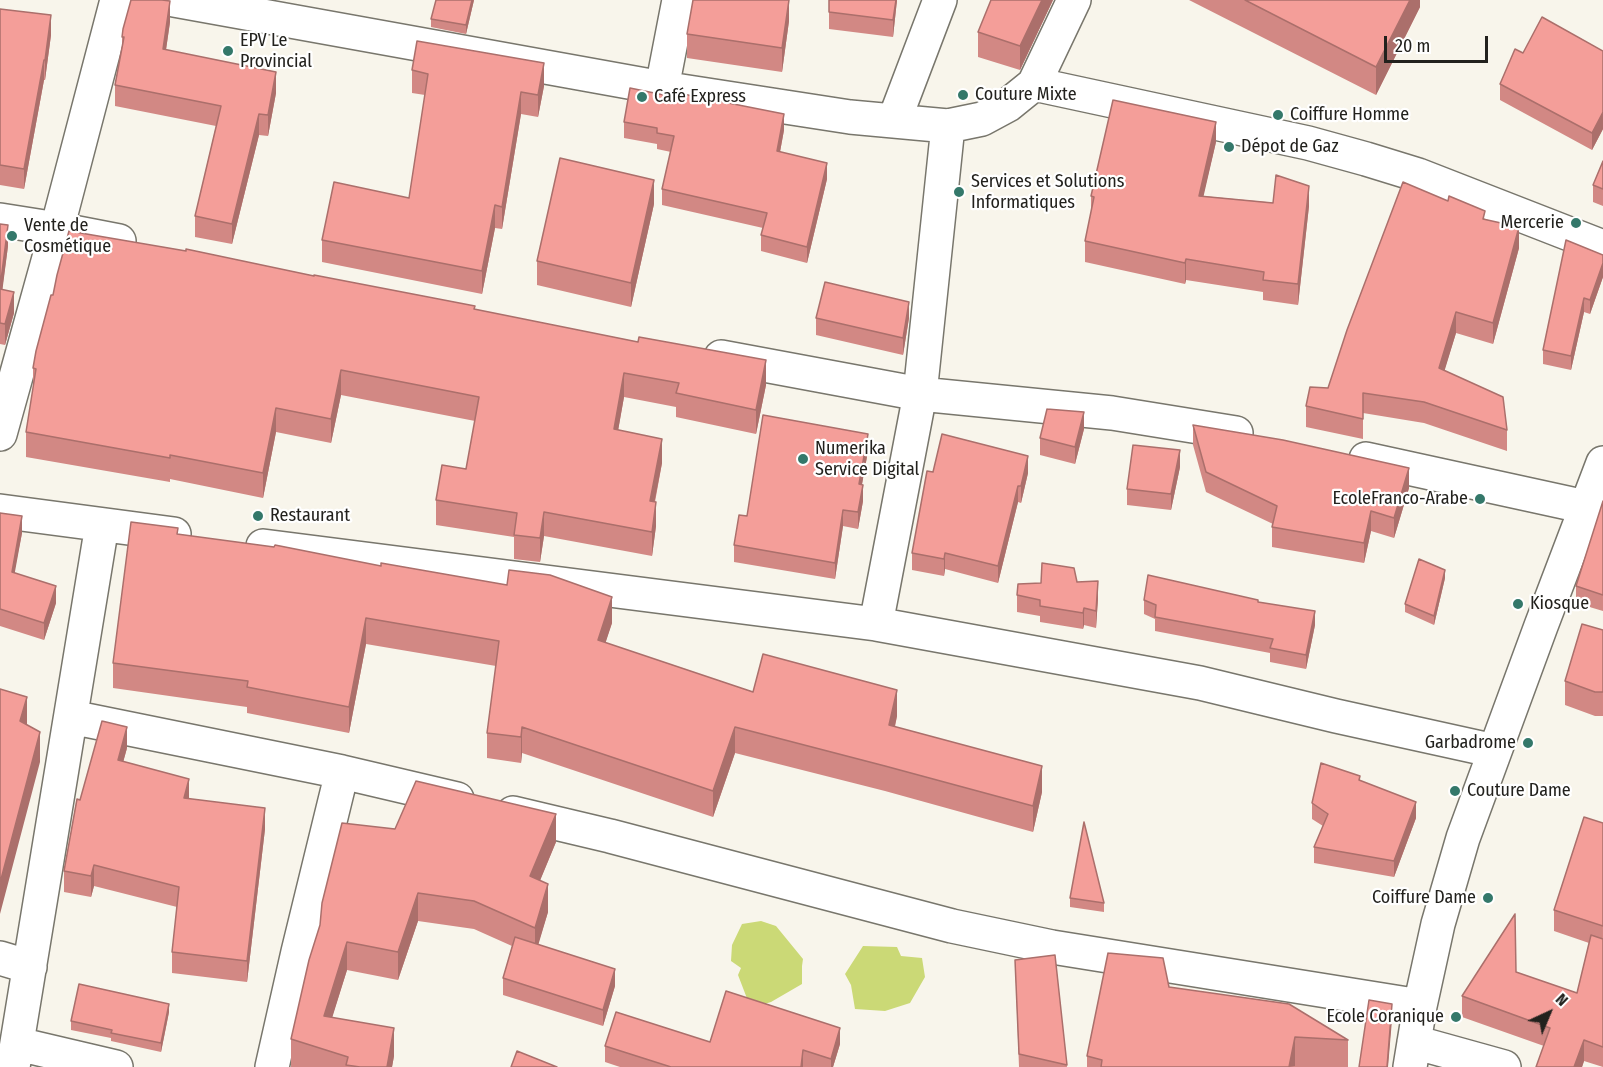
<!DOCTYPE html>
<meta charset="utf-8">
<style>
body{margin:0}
#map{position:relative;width:1603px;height:1067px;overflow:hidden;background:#f8f5eb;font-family:"Fira Sans Condensed",sans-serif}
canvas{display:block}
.north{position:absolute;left:1519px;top:983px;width:60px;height:60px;-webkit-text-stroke:4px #fff;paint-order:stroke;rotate:44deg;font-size:16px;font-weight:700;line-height:24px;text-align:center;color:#22211d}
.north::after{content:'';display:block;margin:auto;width:21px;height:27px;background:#22211d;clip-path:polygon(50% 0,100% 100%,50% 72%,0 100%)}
.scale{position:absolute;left:1384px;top:36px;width:104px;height:27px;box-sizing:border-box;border:3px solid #22211d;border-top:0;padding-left:8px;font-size:18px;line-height:21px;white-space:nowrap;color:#22211d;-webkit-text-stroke:4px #fff;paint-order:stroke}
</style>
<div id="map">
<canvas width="1603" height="1067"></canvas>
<div class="north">N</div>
<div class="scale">20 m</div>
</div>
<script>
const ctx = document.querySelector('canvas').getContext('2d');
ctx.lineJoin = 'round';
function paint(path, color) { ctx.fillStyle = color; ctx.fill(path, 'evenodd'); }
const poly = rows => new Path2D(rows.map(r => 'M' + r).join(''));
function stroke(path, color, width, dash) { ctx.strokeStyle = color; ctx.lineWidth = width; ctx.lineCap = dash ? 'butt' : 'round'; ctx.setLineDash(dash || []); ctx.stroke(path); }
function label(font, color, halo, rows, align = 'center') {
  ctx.font = font + ' "Fira Sans Condensed",sans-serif'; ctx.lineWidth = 4.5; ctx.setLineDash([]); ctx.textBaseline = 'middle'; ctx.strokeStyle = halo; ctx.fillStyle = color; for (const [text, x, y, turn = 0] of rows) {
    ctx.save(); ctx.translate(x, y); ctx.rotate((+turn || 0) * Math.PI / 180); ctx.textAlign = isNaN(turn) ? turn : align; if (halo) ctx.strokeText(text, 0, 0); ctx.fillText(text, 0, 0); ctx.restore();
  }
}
paint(poly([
 [761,921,776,926,803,959,802,966,802,984,771,1002,761,1005,748,1001,738,975,741,968,731,961,732,945,742,924],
 [863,946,897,947,901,956,922,958,925,977,910,1003,885,1011,855,1009,851,985,845,974]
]), '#cbd976');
const minor = poly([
 [174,0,662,88,850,117,948,126,982,119,1008,105,1034,84,1074,0],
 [1034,84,1308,143,1366,159,1418,175,1603,247],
 [662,88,679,0],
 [894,121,940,0],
 [0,220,57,229,119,241],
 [721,357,920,394,1112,413,1236,433],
 [0,434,57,229,117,0],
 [1366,459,1586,507],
 [0,511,174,534],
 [263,546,876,624,1200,683,1336,716,1495,751],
 [876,624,920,394,948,126],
 [71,717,342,772,457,799],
 [513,813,610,836,952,926,1052,947,1420,1006],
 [0,958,30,967],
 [1414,1042,1504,1067],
 [18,1044,116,1067],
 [13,1067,102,525],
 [272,1067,298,952,342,772],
 [1410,1067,1420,1006,1438,924,1463,838,1541,626,1603,463]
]);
stroke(minor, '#78766c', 36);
stroke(minor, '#fff', 33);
paint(poly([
 [474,0,466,34,431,27,431,19],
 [829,0,897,0,893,37,829,29],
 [1053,0,1020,70,978,57,978,32],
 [1189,0,1420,0,1420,7,1376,95],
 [0,9,51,35,45,80,44,80,24,189,0,185],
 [789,21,782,72,687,58,687,34],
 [170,22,166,50,276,93,268,136,259,135,232,244,195,237,195,216,216,126,115,106,115,85,122,46,122,37],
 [1603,51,1603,129,1592,150,1500,100,1500,84,1523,53],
 [412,70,544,86,538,117,521,114,502,229,495,228,482,294,322,262,322,240,409,198,425,95,412,93],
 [624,122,784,130,780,152,827,179,807,263,761,251,761,235,763,228,662,205,662,189,671,152,657,149,657,144,624,138],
 [1216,142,1203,196,1309,206,1298,305,1263,300,1263,292,1186,280,1185,284,1085,262,1085,241,1091,215,1091,196],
 [1603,161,1603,206,1593,202,1593,185],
 [1448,201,1485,220,1519,248,1493,344,1456,333,1444,371,1507,430,1507,451,1424,423,1363,413,1363,439,1306,427,1306,406,1328,388],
 [654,204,631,307,537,285,537,261],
 [0,224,8,246,2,290,14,313,5,345,0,344],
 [1603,255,1603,277,1590,314,1584,312,1571,370,1543,364,1543,350],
 [475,309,766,385,756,434,676,417,676,407,624,397,618,430,662,463,655,502,656,526,652,556,544,536,540,562,514,559,514,537,436,525,436,500,466,469,475,421,341,395,331,443,276,432,263,498,170,479,170,482,26,457,26,432,33,389,33,368],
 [816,318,909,318,903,355,816,335],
 [1193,425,1409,488,1394,538,1371,531,1364,563,1272,547,1272,527,1273,524,1206,492,1193,445],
 [1084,429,1075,464,1040,455,1040,438],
 [868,451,862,484,863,501,858,529,843,526,835,579,734,562,734,545,747,516],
 [1180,467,1171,510,1127,505,1127,489],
 [933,472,1028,473,1021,503,1018,502,998,583,945,569,944,576,912,570,912,553],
 [1603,501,1603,611,1576,603,1576,586],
 [0,513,22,533,14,573,56,603,44,640,0,626],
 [178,534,612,623,605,643,753,692,897,716,895,727,1042,792,1033,832,885,791,735,753,713,817,522,753,521,763,487,758,487,733,496,666,366,644,349,733,247,713,247,707,113,688,113,663],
 [1445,578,1434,625,1405,612,1405,604],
 [1077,582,1098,598,1096,628,1084,625,1083,629,1040,622,1040,616,1017,612,1017,595],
 [1144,600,1258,602,1315,625,1306,669,1270,662,1270,653,1155,631,1155,619,1144,614],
 [1603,630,1603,716,1595,716,1565,705,1565,681],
 [127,748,123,762,189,798,265,829,247,982,172,973,172,952,177,907,94,886,91,897,64,892,64,871,80,800],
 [1312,803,1416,818,1394,877,1314,863,1314,847,1323,826,1312,819],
 [1603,823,1603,1067,1584,1061,1582,1067,1536,1067,1544,1046,1462,1017,1462,996,1516,972,1577,993,1589,943,1554,931,1554,910],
 [395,829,556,842,540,880,548,912,538,944,615,986,603,1026,503,995,503,978,512,946,474,929,418,921,398,980,347,970,332,1017,394,1056,392,1067,291,1067,291,1039],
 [1070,898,1104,903,1104,912,1070,907],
 [1055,955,1067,1067,1019,1067,1015,960],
 [1169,987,1348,1040,1348,1067,1087,1067,1087,1056],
 [169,1012,161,1052,111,1041,111,1038,71,1030,71,1021],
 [710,1042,840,1044,833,1067,620,1067,605,1062,605,1046]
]), '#d28884');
paint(poly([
 [472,0,474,0,466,34,466,25],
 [789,0,789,21,782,72,782,48],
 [896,0,897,0,893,37,893,20],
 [1042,0,1053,0,1020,70,1020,46],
 [1410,0,1420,0,1420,7,1376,95,1376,67],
 [170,1,170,22,163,70,163,49],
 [51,15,51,35,45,80,45,60],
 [44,60,44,80,24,189,24,169],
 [544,63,544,86,538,117,538,95],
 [276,72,276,93,268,136,268,115],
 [521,92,521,114,502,229,502,207],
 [1603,112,1603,129,1592,150,1592,133],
 [259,114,259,135,232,244,232,224],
 [784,114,784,130,777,168,777,151],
 [1216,122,1216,142,1199,216,1199,196],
 [827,163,827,179,807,263,807,247],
 [654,180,654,204,631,307,631,283],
 [1309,186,1309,206,1298,305,1298,284],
 [495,205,495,228,482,294,482,271],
 [8,225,8,246,0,309,0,288],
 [1519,227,1519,248,1493,344,1493,323],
 [1186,259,1186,280,1185,284,1185,263],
 [1603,263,1603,277,1590,314,1590,300],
 [14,292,14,313,5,345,5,324],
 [1584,298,1584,312,1571,370,1571,356],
 [909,302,909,318,903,355,903,338],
 [1456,312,1456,333,1439,389,1439,368],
 [766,360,766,385,756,434,756,410],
 [341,370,341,395,331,443,331,419],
 [624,373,624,397,614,454,614,429],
 [276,408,276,432,263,498,263,473],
 [1084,412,1084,429,1075,464,1075,447],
 [868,434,868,451,859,501,859,484],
 [662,439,662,463,650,525,650,501],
 [1180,450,1180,467,1171,510,1171,494],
 [1028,456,1028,473,1021,503,1021,486],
 [1409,468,1409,488,1394,538,1394,518],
 [863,485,863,501,858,529,858,512],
 [1018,486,1018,502,998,583,998,566],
 [656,502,656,526,652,556,652,532],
 [843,510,843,526,835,579,835,563],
 [1371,511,1371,531,1364,563,1364,543],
 [544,512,544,536,540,562,540,538],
 [22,516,22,533,12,588,12,572],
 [945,553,945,569,944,576,944,559],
 [1445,570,1445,578,1434,625,1434,616],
 [1098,581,1098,598,1096,628,1096,611],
 [56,586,56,603,44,640,44,623],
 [612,597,612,623,598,666,598,640],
 [1084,608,1084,625,1083,629,1083,613],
 [1315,611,1315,625,1306,669,1306,655],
 [366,618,366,644,349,733,349,707],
 [897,690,897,716,889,751,889,725],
 [27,697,27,727,20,721],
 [127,727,127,748,118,781,118,760],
 [522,727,522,753,521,763,521,737],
 [735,727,735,753,713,817,713,791],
 [40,732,40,762,0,914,0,883],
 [1042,766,1042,792,1033,832,1033,806],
 [189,779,189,800,184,798],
 [1416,802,1416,818,1394,877,1394,861],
 [265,808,265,829,247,982,247,961],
 [556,814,556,842,530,905,530,876],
 [94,865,94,886,91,897,91,876],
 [548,884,548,912,535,956,535,928],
 [418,893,418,921,398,980,398,952],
 [347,942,347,970,324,1044,324,1016],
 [615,969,615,986,603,1026,603,1010],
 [169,1004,169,1012,161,1052,161,1043],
 [1392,1004,1392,1020,1388,1067,1387,1067],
 [394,1028,394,1056,392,1067,387,1067],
 [840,1028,840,1044,833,1067,831,1067,831,1059],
 [1295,1037,1295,1066,1289,1067],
 [1584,1040,1584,1061,1582,1067,1574,1067],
 [803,1050,803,1067,801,1067]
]), '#ab6f6b');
const building = poly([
 [131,0,162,0,170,1,163,49,276,72,268,115,259,114,232,224,195,216,221,106,115,85,124,37,122,37,123,29,131,0],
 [436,0,472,0,466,25,431,19,436,0],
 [693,0,789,0,782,48,687,34,693,0],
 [829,0,896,0,893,20,829,12,829,0],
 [991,0,1042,0,1020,46,978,32,991,0],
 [1245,0,1410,0,1376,67,1245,0],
 [0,9,51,15,45,60,44,60,24,169,0,165,0,9],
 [1542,17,1603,51,1603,112,1592,133,1500,84,1515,49,1523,53,1542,17],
 [417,41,544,63,538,95,521,92,502,207,495,205,482,271,322,240,334,182,409,198,428,74,412,70,417,41],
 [630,88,664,95,665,91,678,93,784,114,777,151,827,163,807,247,761,235,767,213,662,189,674,136,657,133,657,128,624,122,630,88],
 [1113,100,1216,122,1199,196,1273,203,1276,175,1309,186,1298,284,1263,280,1264,272,1186,259,1185,263,1085,241,1094,197,1091,196,1113,100],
 [560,158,654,180,631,283,537,261,560,158],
 [1603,161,1603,189,1593,185,1603,161],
 [1403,182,1448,201,1449,196,1485,211,1483,219,1519,227,1493,323,1456,312,1439,368,1503,397,1507,430,1424,402,1363,393,1363,419,1306,406,1310,387,1328,388,1347,330,1403,182],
 [0,224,8,225,0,288,0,224],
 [69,231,186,251,186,249,314,276,314,275,475,306,474,309,638,342,639,337,766,360,756,410,676,393,679,383,624,373,614,429,662,439,650,501,656,502,652,532,544,512,540,538,514,535,517,513,436,500,442,465,466,469,479,397,341,370,331,419,276,408,263,473,170,455,170,458,26,432,36,369,33,368,36,351,51,295,53,295,57,275,69,231],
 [1566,240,1603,255,1603,263,1590,300,1584,298,1571,356,1543,350,1566,240],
 [825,282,909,302,903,338,816,318,825,282],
 [0,289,14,292,5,324,0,323,0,289],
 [1047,409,1084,412,1075,447,1040,438,1047,409],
 [763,415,868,434,859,484,863,485,858,512,843,510,835,563,734,545,739,515,747,516,763,415],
 [1193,425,1283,440,1409,468,1394,518,1371,511,1364,543,1272,527,1277,506,1206,472,1193,425],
 [942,434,1028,456,1021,486,1018,486,998,566,945,553,944,559,912,553,927,471,933,472,942,434],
 [1133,445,1180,450,1171,494,1127,489,1133,445],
 [1603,501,1603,595,1576,586,1603,501],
 [0,513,22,516,12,572,56,586,44,623,0,609,0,513],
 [131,522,178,528,177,534,274,547,275,545,381,566,381,563,507,585,509,570,550,575,612,597,598,640,753,692,763,654,897,690,889,725,1042,766,1033,806,885,766,735,727,713,791,522,727,521,737,487,733,499,641,366,618,349,707,247,687,248,681,113,663,131,522],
 [1419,559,1445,570,1434,616,1405,604,1419,559],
 [1042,563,1074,568,1077,582,1098,581,1096,611,1084,608,1083,613,1040,606,1040,600,1017,595,1018,584,1041,583,1042,563],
 [1148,575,1258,600,1258,602,1315,611,1306,655,1270,648,1273,639,1155,617,1156,605,1144,600,1148,575],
 [1582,624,1603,630,1603,692,1595,692,1565,681,1582,624],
 [0,689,27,697,20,721,40,732,0,883,0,689],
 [102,721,127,727,118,760,189,779,184,798,265,808,247,961,172,952,179,887,94,865,91,876,64,871,77,799,80,800,102,721],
 [1321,763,1360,776,1359,780,1416,802,1394,861,1314,847,1328,814,1312,803,1321,763],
 [416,781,556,814,530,876,548,884,535,928,474,901,418,893,398,952,347,942,324,1016,394,1028,387,1067,360,1067,346,1065,348,1057,291,1039,309,960,320,925,322,903,342,823,395,829,416,781],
 [1584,817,1603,823,1603,926,1554,910,1584,817],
 [1084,822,1104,903,1070,898,1084,822],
 [1515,914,1516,972,1577,993,1591,935,1603,939,1603,1047,1584,1040,1574,1067,1536,1067,1550,1028,1462,996,1515,914],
 [515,937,615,969,603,1010,503,978,515,937],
 [1108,953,1163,958,1169,987,1289,1004,1348,1040,1295,1037,1289,1067,1101,1067,1102,1060,1087,1056,1108,953],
 [1055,955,1067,1065,1019,1054,1015,960,1055,955],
 [79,984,169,1004,161,1043,111,1033,112,1030,71,1021,79,984],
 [726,991,840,1028,831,1059,803,1050,801,1067,671,1067,605,1046,616,1012,710,1042,726,991],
 [1369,1000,1392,1004,1387,1067,1359,1067,1369,1000],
 [517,1051,557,1067,511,1067,517,1051]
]);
paint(building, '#f49e99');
stroke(building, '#ab6f6b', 1.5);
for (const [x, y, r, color] of [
 [228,51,6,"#34786a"],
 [963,95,6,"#34786a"],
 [642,97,6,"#34786a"],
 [1278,115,6,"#34786a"],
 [1229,147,6,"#34786a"],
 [959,192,6,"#34786a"],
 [1576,223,6,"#34786a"],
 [12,236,6,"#34786a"],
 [803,459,6,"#34786a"],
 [1480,499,6,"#34786a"],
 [258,516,6,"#34786a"],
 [1518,604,6,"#34786a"],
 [1528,743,6,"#34786a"],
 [1455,791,6,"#34786a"],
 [1488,898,6,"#34786a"],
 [1456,1017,6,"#34786a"]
]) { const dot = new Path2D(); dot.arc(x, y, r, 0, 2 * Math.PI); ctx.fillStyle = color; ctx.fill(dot); stroke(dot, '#fff', 2); }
label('18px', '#22211d', '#fff', [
 ["EPV Le",240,41],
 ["Provincial",240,62],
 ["Couture Mixte",975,95],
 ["Café Express",654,97],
 ["Coiffure Homme",1290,115],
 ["Dépot de Gaz",1241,147],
 ["Services et Solutions",971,182],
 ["Informatiques",971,203],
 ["Mercerie",1564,223,"right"],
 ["Vente de",24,226],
 ["Cosmétique",24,247],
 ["Numerika",815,449],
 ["Service Digital",815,470],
 ["EcoleFranco-Arabe",1468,499,"right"],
 ["Restaurant",270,516],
 ["Kiosque",1530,604],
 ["Garbadrome",1516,743,"right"],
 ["Couture Dame",1467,791],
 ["Coiffure Dame",1476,898,"right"],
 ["Ecole Coranique",1444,1017,"right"]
], 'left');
</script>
